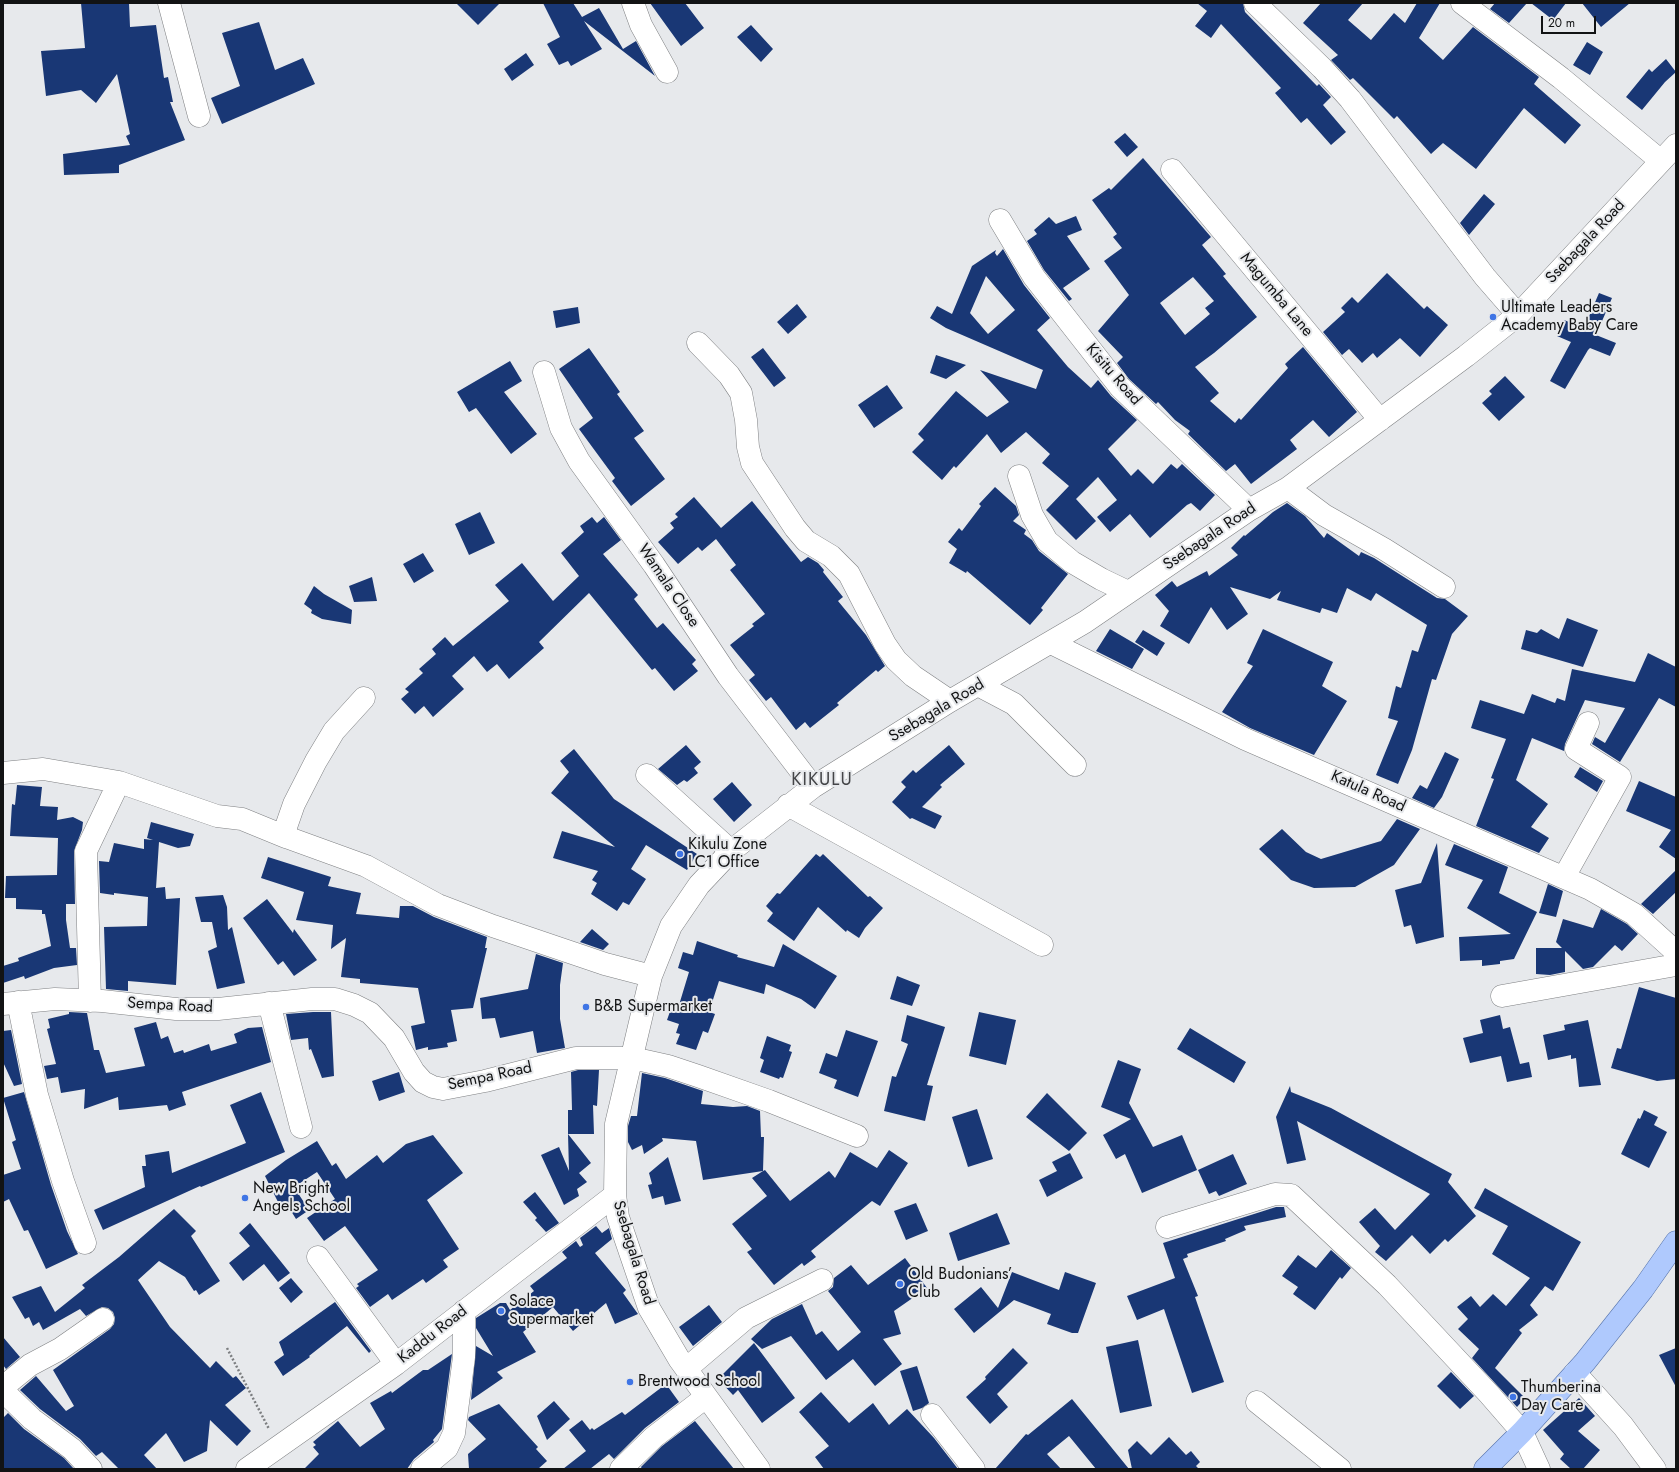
<!DOCTYPE html>
<meta charset="utf-8">
<style>
body{margin:0}
#map{position:relative;width:1679px;height:1472px;overflow:hidden;background:#e7e9ec;font-family:Jost,sans-serif}
canvas{display:block}
.frame{position:absolute;inset:0;border:4px solid #121314;pointer-events:none}
.scale{position:absolute;left:1541px;top:16px;width:55px;height:18px;box-sizing:border-box;border:2px solid #121314;border-top:0;padding-left:5px;font-size:12px;line-height:14px;white-space:nowrap;color:#121314;-webkit-text-stroke:3px #e7e9ec;paint-order:stroke}
</style>
<div id="map">
<canvas width="1679" height="1472"></canvas>
<div class="frame"></div>
<div class="scale">20 m</div>
</div>
<script>
const ctx = document.querySelector('canvas').getContext('2d');
ctx.lineJoin = 'round';
function paint(path, color) { ctx.fillStyle = color; ctx.fill(path, 'evenodd'); }
const poly = rows => new Path2D(rows.map(r => 'M' + r).join(''));
function stroke(path, color, width, dash) { ctx.strokeStyle = color; ctx.lineWidth = width; ctx.lineCap = dash ? 'butt' : 'round'; ctx.setLineDash(dash || []); ctx.stroke(path); }
function label(font, color, halo, rows, align = 'center') {
  ctx.font = font + ' Jost,sans-serif'; ctx.lineWidth = 4; ctx.setLineDash([]); ctx.textBaseline = 'middle'; ctx.strokeStyle = halo; ctx.fillStyle = color; for (const [text, x, y, turn = 0] of rows) {
    ctx.save(); ctx.translate(x, y); ctx.rotate((+turn || 0) * Math.PI / 180); ctx.textAlign = isNaN(turn) ? turn : align; if (halo) ctx.strokeText(text, 0, 0); ctx.fillText(text, 0, 0); ctx.restore();
  }
}
paint(poly([
 [81,3,129,3,130,27,156,25,164,78,168,77,173,102,170,102,185,140,119,165,119,173,64,175,63,154,130,145,126,136,130,134,117,74,96,103,81,90,46,96,41,51,85,48],
 [456,3,500,3,478,25],
 [543,3,573,3,582,17,599,8,623,49,636,41,655,76,584,21,602,49,571,66,568,61,559,65,547,44,560,37],
 [650,3,685,3,704,28,681,46],
 [1197,3,1243,3,1245,12,1317,86,1319,84,1331,97,1323,105,1346,132,1331,145,1307,118,1301,123,1275,93,1281,88,1221,24,1211,38,1195,26,1207,11],
 [1321,3,1363,3,1348,20,1371,40,1394,13,1405,23,1417,3,1440,3,1419,38,1443,60,1473,27,1539,77,1534,84,1581,125,1565,144,1524,108,1476,169,1443,143,1431,154,1397,116,1394,119,1353,78,1350,80,1331,60,1338,55,1303,23],
 [1495,3,1527,3,1509,23,1490,9],
 [1531,3,1566,3,1553,20],
 [1582,3,1630,3,1601,27],
 [259,22,275,70,303,58,315,84,222,124,211,98,240,86,222,33],
 [751,25,773,49,761,62,737,37],
 [1587,42,1603,52,1590,75,1573,65],
 [526,53,534,65,512,81,504,69],
 [1666,59,1676,72,1665,82,1642,110,1626,97,1649,69,1652,72],
 [1125,133,1138,147,1127,157,1114,142],
 [1143,158,1211,237,1202,245,1226,274,1223,276,1257,317,1214,353,1195,367,1219,393,1210,401,1235,423,1239,418,1241,420,1288,368,1285,364,1303,347,1357,412,1329,437,1313,420,1290,440,1297,449,1251,484,1235,464,1226,471,1188,434,1190,431,1175,420,1158,402,1156,404,1129,379,1117,363,1123,357,1098,331,1129,295,1104,261,1122,248,1113,237,1117,234,1092,200,1109,188,1111,190],
 [1193,277,1214,301,1205,308,1210,314,1185,335,1160,303],
 [1484,194,1495,204,1469,235,1460,223],
 [1076,216,1082,230,1067,236,1090,269,1063,288,1072,299,1069,301,1044,270,1027,241,1037,234,1034,230,1049,217,1056,224],
 [1003,249,1024,285,1050,318,1037,330,1068,367,1091,388,1098,380,1111,396,1137,420,1108,449,1131,476,1138,469,1153,484,1171,464,1177,469,1182,464,1215,495,1200,511,1191,503,1187,505,1150,538,1130,514,1110,532,1097,517,1117,500,1098,477,1076,499,1096,521,1076,540,1046,510,1069,486,1042,463,1050,454,1026,432,1001,453,987,434,956,468,954,466,942,480,912,452,924,440,918,434,956,391,987,417,1009,402,980,370,1036,389,1043,370,946,328,930,318,937,306,952,314,972,266,996,250,995,253,997,256],
 [986,276,1015,310,988,334,970,313],
 [1387,273,1424,309,1427,306,1448,325,1420,357,1400,338,1377,358,1373,353,1362,363,1349,349,1342,355,1323,332,1345,312,1341,308,1352,297,1358,303],
 [1599,293,1612,298,1596,335,1616,343,1610,356,1590,348,1588,350,1565,389,1550,381,1571,342,1557,336,1564,320,1584,328],
 [797,304,807,317,788,334,777,322],
 [578,307,580,323,556,328,553,311],
 [589,348,620,392,617,394,644,431,634,438,665,479,631,506,612,481,615,478,579,429,593,418,559,369],
 [763,348,786,378,774,387,751,357],
 [936,355,966,365,946,379,930,373],
 [510,361,522,381,504,392,537,434,511,454,476,408,469,412,457,392],
 [1505,376,1525,397,1499,421,1482,403,1492,394,1489,391],
 [887,385,903,408,874,428,858,405],
 [995,487,1016,506,1019,515,1013,521,1026,530,1024,534,1032,540,1039,551,1068,574,1041,608,1043,610,1030,625,967,571,966,573,949,563,957,549,948,542,959,528,962,531,981,506,979,504],
 [694,497,721,528,752,501,801,562,808,557,818,563,824,570,823,572,843,597,838,601,866,635,885,666,878,672,876,670,837,703,839,705,810,728,805,722,796,730,771,697,766,701,749,680,755,675,730,645,754,626,752,624,765,614,730,570,736,565,716,539,702,551,698,547,678,564,658,542,674,528,670,523,678,517,675,514],
 [1287,503,1305,516,1324,538,1327,533,1359,556,1361,552,1374,558,1437,598,1445,599,1468,616,1452,634,1436,680,1432,679,1412,750,1398,784,1376,775,1398,721,1388,718,1396,686,1401,688,1412,650,1418,652,1427,625,1376,593,1371,601,1347,588,1337,613,1322,608,1320,613,1277,600,1281,591,1270,599,1230,587,1248,614,1227,630,1211,607,1189,644,1160,626,1169,611,1155,595,1172,581,1177,587,1207,571,1209,576,1238,555,1231,548,1244,535,1245,536,1273,512],
 [480,512,495,543,469,555,455,524],
 [592,517,597,523,604,517,621,540,603,554,638,595,634,599,657,628,663,623,696,660,692,664,698,671,674,691,655,668,652,670,589,593,539,642,544,648,509,679,497,664,487,672,474,656,452,676,464,689,433,717,424,706,415,714,401,699,409,692,405,689,423,673,419,669,436,654,432,649,445,637,453,646,509,601,495,585,522,563,553,601,579,576,561,553,584,532,580,526],
 [423,553,434,571,414,583,403,564],
 [372,577,377,601,354,602,349,586],
 [314,586,324,594,352,610,351,624,322,619,311,613,312,610,304,604],
 [1567,618,1598,630,1583,667,1521,649,1526,630,1537,633,1541,629,1559,639],
 [1110,629,1144,649,1132,669,1096,651],
 [1263,629,1333,662,1322,686,1347,701,1314,755,1250,728,1222,712,1253,666,1247,663],
 [1143,630,1165,643,1157,656,1135,642],
 [1648,653,1676,667,1676,707,1659,698,1620,762,1592,744,1595,737,1605,743,1625,708,1585,700,1565,744,1564,751,1532,738,1516,780,1548,804,1531,827,1549,838,1539,853,1476,826,1494,779,1491,778,1506,739,1471,728,1480,700,1524,714,1532,694,1555,703,1557,698,1565,701,1572,669,1635,682],
 [686,745,701,762,694,768,698,773,687,782,684,780,677,785,658,769],
 [949,745,965,764,940,785,942,787,922,807,942,816,935,829,912,818,910,819,892,802,906,787,901,782,913,770,916,773],
 [574,749,614,799,697,854,687,870,646,845,631,869,646,879,629,905,623,902,617,911,591,894,597,883,592,880,598,871,553,858,562,831,615,847,551,793,569,772,560,761],
 [1445,752,1459,759,1442,797,1434,808,1412,798,1420,785,1427,789],
 [1580,767,1603,781,1597,792,1574,777],
 [1639,781,1676,797,1676,859,1659,847,1671,830,1626,811],
 [732,782,752,805,734,822,713,799],
 [17,785,42,787,40,806,58,807,57,820,73,817,83,822,82,830,74,851,75,904,66,904,66,920,70,948,76,948,77,965,54,968,25,979,24,976,3,983,3,966,19,961,18,958,51,946,45,914,42,914,42,910,16,909,16,898,5,898,6,876,57,875,58,838,10,836,12,804,15,805],
 [1397,819,1420,829,1394,865,1355,887,1314,888,1291,880,1259,849,1282,829,1306,852,1321,859,1381,841],
 [151,822,194,834,190,846,178,848,159,842,156,888,165,887,166,899,180,898,176,985,128,981,128,991,106,989,104,927,147,926,148,897,114,893,114,895,100,893,99,861,109,862,114,843,144,849,144,839,153,840,147,838],
 [1437,843,1444,937,1416,944,1411,925,1404,927,1395,890,1421,883],
 [1454,844,1508,867,1499,893,1537,912,1514,959,1500,961,1500,964,1482,966,1482,960,1460,961,1459,937,1511,934,1467,908,1483,880,1445,865],
 [816,854,820,857,823,854,868,897,870,896,883,908,865,928,859,938,847,930,846,932,818,907,794,941,767,921,773,913,766,906,777,893,780,894],
 [268,857,331,877,328,886,361,893,356,914,399,918,400,906,413,906,434,917,487,937,485,948,487,948,473,1008,451,1010,457,1041,447,1043,448,1047,428,1050,428,1047,416,1050,411,1026,425,1023,418,988,360,983,360,979,341,977,346,938,331,949,333,925,296,920,304,892,261,878],
 [1676,870,1676,892,1653,914,1641,904],
 [1548,884,1563,891,1556,917,1539,913],
 [223,895,227,907,228,930,232,927,245,983,217,989,208,951,217,947,212,922,201,922,195,897],
 [267,899,293,933,294,929,317,960,294,976,283,961,278,965,243,918],
 [1601,909,1627,924,1638,934,1622,951,1615,945,1593,967,1583,969,1565,951,1565,972,1550,975,1536,974,1536,948,1562,948,1556,942,1563,919,1593,928],
 [592,929,609,944,603,950,580,942],
 [697,941,738,955,737,957,774,967,783,944,837,976,815,1009,801,999,766,984,764,994,719,981,709,1012,715,1014,708,1033,703,1031,696,1050,676,1044,680,1034,676,1033,679,1024,667,1020,673,1003,679,1005,689,972,678,968,683,952,693,955],
 [536,954,563,963,560,985,560,1019,565,1048,537,1053,533,1031,500,1038,495,1018,482,1019,480,998,528,989],
 [897,976,920,985,912,1006,890,999],
 [1639,987,1676,998,1676,1079,1657,1081,1611,1068,1617,1048,1621,1049],
 [69,1012,87,1013,94,1050,99,1050,106,1073,145,1066,134,1028,156,1022,161,1039,168,1036,174,1053,183,1050,184,1053,209,1044,211,1051,237,1043,234,1034,248,1028,262,1027,271,1062,182,1092,186,1105,169,1111,167,1105,119,1110,118,1097,84,1109,85,1089,61,1093,58,1077,47,1079,44,1066,56,1064,47,1029,50,1028,48,1019,69,1014],
 [313,1012,331,1012,334,1076,322,1078,311,1049,309,1050,308,1038,291,1040,286,1014],
 [979,1012,1016,1020,1006,1065,969,1056],
 [907,1015,945,1027,927,1085,933,1086,925,1121,884,1111,892,1076,896,1077,908,1044,901,1041],
 [1500,1015,1503,1029,1510,1027,1520,1064,1529,1062,1532,1077,1507,1082,1501,1056,1470,1063,1463,1038,1483,1033,1480,1020],
 [1588,1020,1601,1085,1579,1087,1576,1058,1571,1059,1571,1055,1548,1060,1543,1035,1565,1030,1564,1025],
 [1190,1028,1246,1062,1234,1083,1177,1049],
 [11,1030,22,1084,14,1086,3,1062,3,1031],
 [846,1030,878,1041,858,1097,834,1088,837,1080,819,1073,826,1053,837,1057],
 [767,1036,791,1045,789,1051,792,1052,783,1078,780,1077,779,1079,760,1072,764,1060,760,1058],
 [1118,1060,1141,1069,1129,1103,1153,1147,1182,1135,1197,1170,1142,1193,1125,1154,1116,1159,1103,1135,1131,1119,1101,1107],
 [578,1070,599,1070,597,1106,593,1105,594,1134,568,1134,568,1110,572,1110,571,1072],
 [399,1072,405,1092,379,1101,372,1081],
 [642,1073,665,1078,703,1091,701,1104,733,1107,747,1106,760,1111,761,1137,764,1137,763,1171,765,1170,790,1201,829,1171,835,1178,850,1152,877,1168,889,1150,908,1163,880,1206,872,1201,811,1251,816,1257,804,1266,802,1263,774,1285,747,1252,752,1249,732,1224,767,1196,752,1178,763,1171,703,1180,696,1141,662,1138,663,1141,644,1154,642,1145,632,1150,628,1142,628,1126,631,1116,637,1116],
 [1290,1086,1291,1092,1331,1108,1452,1174,1448,1182,1476,1216,1448,1242,1445,1239,1430,1254,1412,1235,1386,1261,1375,1252,1380,1246,1359,1222,1375,1208,1395,1230,1430,1194,1297,1121,1306,1160,1287,1164,1276,1117],
 [24,1092,51,1185,67,1231,78,1254,46,1269,28,1230,24,1231,9,1199,3,1202,3,1175,21,1169,12,1142,16,1140,3,1098],
 [261,1092,285,1152,201,1187,200,1186,103,1230,94,1210,145,1187,142,1166,146,1166,145,1155,169,1151,172,1173,246,1143,230,1105],
 [1047,1093,1087,1133,1069,1151,1026,1117],
 [977,1109,993,1159,968,1167,952,1117],
 [1644,1110,1658,1117,1654,1125,1667,1132,1649,1168,1621,1154,1638,1118,1640,1119],
 [568,1134,591,1163,579,1173,587,1182,577,1189,579,1196,564,1205,541,1155,559,1147,569,1171],
 [433,1135,463,1173,427,1200,459,1249,443,1260,448,1267,426,1283,423,1279,392,1300,388,1294,370,1307,356,1288,359,1286,357,1284,378,1270,345,1226,324,1241,307,1218,335,1199,317,1172,294,1187,309,1210,296,1219,288,1206,282,1210,265,1176,286,1160,317,1141,332,1166,336,1163,346,1179,377,1155,383,1163,406,1144],
 [1070,1153,1083,1178,1047,1197,1039,1180,1057,1171,1052,1162],
 [1233,1154,1247,1184,1219,1196,1216,1191,1209,1194,1198,1170],
 [668,1157,681,1201,665,1205,663,1196,652,1199,648,1185,652,1184,649,1173],
 [1485,1188,1581,1242,1553,1291,1545,1286,1530,1305,1538,1315,1519,1330,1522,1333,1495,1368,1525,1398,1517,1407,1472,1358,1479,1349,1458,1329,1468,1319,1457,1307,1471,1296,1480,1307,1493,1294,1506,1306,1530,1278,1492,1254,1508,1226,1474,1208],
 [535,1192,559,1223,546,1232,535,1220,537,1218,523,1202],
 [916,1203,928,1231,906,1240,894,1211],
 [1276,1207,1284,1207,1286,1217,1244,1226,1246,1230,1225,1239,1226,1241,1187,1254,1188,1257,1183,1259,1198,1296,1195,1297,1224,1382,1192,1393,1164,1309,1137,1320,1127,1296,1175,1278,1163,1243],
 [174,1209,196,1231,191,1236,220,1281,199,1295,196,1290,194,1291,185,1277,159,1261,138,1280,170,1327,210,1368,216,1361,233,1378,236,1376,246,1388,225,1405,251,1431,237,1446,210,1420,207,1451,184,1462,166,1433,144,1455,157,1469,119,1469,102,1452,96,1456,80,1439,40,1409,20,1390,36,1376,66,1411,74,1406,53,1370,110,1329,114,1324,115,1318,113,1312,108,1308,102,1307,86,1316,80,1309,43,1330,39,1322,33,1326,29,1317,25,1319,12,1297,41,1286,55,1312,85,1288,82,1285,119,1257],
 [997,1213,1010,1244,958,1261,949,1233],
 [250,1223,290,1273,278,1282,264,1264,243,1281,229,1263,250,1246,239,1233],
 [596,1226,602,1233,609,1228,612,1239,595,1253,626,1290,623,1293,638,1314,615,1324,606,1303,573,1331,553,1307,523,1332,536,1352,497,1372,503,1378,471,1400,476,1346,493,1356,476,1328,476,1318,500,1303,506,1303,510,1310,534,1291,530,1286,567,1258,562,1252,576,1241,580,1247,583,1245,580,1238],
 [1331,1250,1351,1268,1342,1279,1340,1277,1315,1310,1293,1294,1298,1287,1282,1276,1298,1255,1316,1268],
 [905,1258,927,1288,894,1311,901,1334,883,1339,902,1364,875,1386,853,1359,826,1380,791,1336,762,1349,751,1339,772,1319,802,1304,816,1335,822,1331,838,1351,861,1332,828,1291,833,1287,834,1278,851,1265,868,1285],
 [1012,1272,1059,1290,1065,1272,1096,1283,1078,1333,1072,1333,1047,1324,1051,1314,1014,1300,974,1333,954,1309,981,1287,998,1308],
 [291,1278,303,1292,291,1303,279,1288],
 [335,1302,371,1351,369,1353,347,1326,309,1356,310,1357,283,1376,274,1362,284,1355,279,1342],
 [709,1305,722,1322,693,1346,679,1327],
 [3,1337,20,1357,6,1369,3,1365],
 [1138,1340,1152,1406,1120,1413,1106,1347],
 [754,1343,795,1398,762,1423,738,1390,733,1395,718,1379],
 [1013,1348,1028,1363,997,1394,1008,1407,990,1424,966,1397,986,1379,985,1377],
 [1676,1348,1676,1387,1659,1355],
 [452,1354,442,1429,433,1440,434,1442,414,1459,407,1469,304,1469,319,1454,313,1447,316,1445,313,1442,338,1421,360,1447,385,1429,370,1403,391,1391,392,1393,423,1370,428,1370],
 [917,1366,929,1403,922,1408,913,1411,900,1371],
 [1451,1372,1474,1396,1460,1409,1437,1386],
 [666,1384,679,1402,645,1428,614,1459,609,1454,590,1469,563,1469,586,1451,569,1430,582,1420,590,1430,592,1428,594,1430,622,1412,625,1415],
 [821,1392,849,1423,873,1403,889,1425,907,1409,934,1438,958,1469,824,1469,815,1457,829,1446,799,1412],
 [1579,1398,1595,1416,1578,1431,1600,1450,1583,1469,1571,1469,1560,1459,1564,1454,1543,1430],
 [1072,1399,1129,1469,1096,1469,1069,1436,1047,1454,1061,1469,995,1469,1026,1434,1028,1435],
 [554,1401,570,1419,547,1440,537,1416],
 [499,1404,538,1447,536,1449,547,1461,538,1469,469,1469,468,1454,486,1439,468,1420,469,1417],
 [8,1413,24,1429,64,1458,74,1469,3,1469,3,1418],
 [695,1421,734,1469,642,1469,641,1467,662,1446],
 [1169,1437,1186,1455,1191,1451,1200,1462,1196,1466,1199,1469,1132,1469,1128,1450,1137,1441,1151,1455]
]), '#193775');
const minor = poly([
 [169,3,199,116],
 [633,3,641,25,667,72],
 [1255,3,1322,68,1350,99,1485,277,1518,315],
 [1462,3,1561,78,1661,161],
 [1172,170,1380,420],
 [1000,220,1034,277,1120,387,1249,510],
 [698,343,729,375,741,393,746,420,748,447,752,463,795,528,806,541,831,556,849,574,885,644,896,660,913,676,950,701],
 [544,372,561,428,579,461,654,565,728,676,813,787],
 [1019,476,1032,515,1047,541,1072,562,1101,579,1128,592],
 [1288,488,1324,515,1384,549,1444,587],
 [1051,643,1245,739,1590,889,1634,914,1676,952],
 [978,685,1014,704,1075,765],
 [364,698,334,731,316,761,294,804,286,827,286,837,366,866,438,905,493,926,605,964,651,976],
 [3,773,43,769,119,782],
 [647,775,731,851],
 [788,805,1042,945],
 [1564,877,1620,777,1576,749,1588,723],
 [1502,996,1676,965],
 [90,1001,86,851,119,782,217,816,242,819,286,837],
 [18,1002,37,1095,63,1181,85,1243],
 [269,1003,301,1127],
 [3,1004,55,999,102,1001,176,1009,218,1009,312,999,335,999,354,1005,370,1013,394,1038,414,1072,423,1082,433,1087,443,1089,485,1081,576,1058,632,1058,668,1066,698,1076,769,1101,857,1136],
 [1167,1227,1275,1194,1291,1195,1387,1285,1489,1394,1522,1432,1539,1469],
 [318,1257,396,1364],
 [686,1369,746,1318,822,1280],
 [1575,1373,1623,1426,1655,1469],
 [3,1387,30,1365,60,1349,103,1319],
 [3,1391,32,1419,72,1449,91,1469],
 [1257,1402,1340,1469],
 [932,1415,974,1469],
 [247,1469,396,1364,615,1195],
 [422,1469,447,1448,454,1433,464,1357,464,1311],
 [621,1469,654,1437,706,1397],
 [759,1469,679,1359,649,1308,618,1217,615,1195,616,1124,651,976,671,926,699,885,731,851,813,787,950,701,1085,622,1249,510,1288,488,1466,356,1518,315,1676,145]
]);
const major = poly([
 [1485,1469,1522,1432,1585,1362,1643,1289,1676,1242]
]);
stroke(minor, '#7f8083', 23);
stroke(major, '#5572aa', 23);
stroke(poly([
 [227,1348,269,1429]
]), '#7c7e80', 2.5, [2, 2]);
stroke(minor, '#fff', 22);
stroke(major, '#afc9fd', 22);
for (const [x, y, r, color] of [
 [1493,317,4,"#3f75e5"],
 [680,854,4,"#3f75e5"],
 [586,1007,4,"#3f75e5"],
 [245,1198,4,"#3f75e5"],
 [900,1284,4,"#3f75e5"],
 [501,1311,4,"#3f75e5"],
 [630,1382,4,"#3f75e5"],
 [1513,1397,4,"#3f75e5"]
]) { const dot = new Path2D(); dot.arc(x, y, r, 0, 2 * Math.PI); ctx.fillStyle = color; ctx.fill(dot); stroke(dot, '#e7e9ec', 1.5); }
label('16px', '#121314', '#e7e9ec', [
 ["Ssebagala Road",1586,242,-47],
 ["Magumba Lane",1276,295,50],
 ["Kisitu Road",1113,375,49],
 ["Ssebagala Road",1210,537,-34],
 ["Wamala Close",668,586,56],
 ["Ssebagala Road",937,711,-31],
 ["Katula Road",1368,792,24],
 ["Sempa Road",170,1006,3],
 ["Sempa Road",490,1077,-12],
 ["Ssebagala Road",633,1253,73],
 ["Kaddu Road",433,1335,-38]
]);
label('16px', '#121314', '#e7e9ec', [
 ["Ultimate Leaders",1501,308],
 ["Academy Baby Care",1501,326],
 ["Kikulu Zone",688,845],
 ["LC1 Office",688,863],
 ["B&B Supermarket",594,1007],
 ["New Bright",253,1189],
 ["Angels School",253,1207],
 ["Old Budonians’",908,1275],
 ["Club",908,1293],
 ["Solace",509,1302],
 ["Supermarket",509,1320],
 ["Brentwood School",638,1382],
 ["Thumberina",1521,1388],
 ["Day Care",1521,1406]
], 'left');
ctx.letterSpacing = '1px';
label('18px', '#444548', '#e7e9ec', [
 ["KIKULU",822,781]
]);
ctx.letterSpacing = '0px';
</script>
